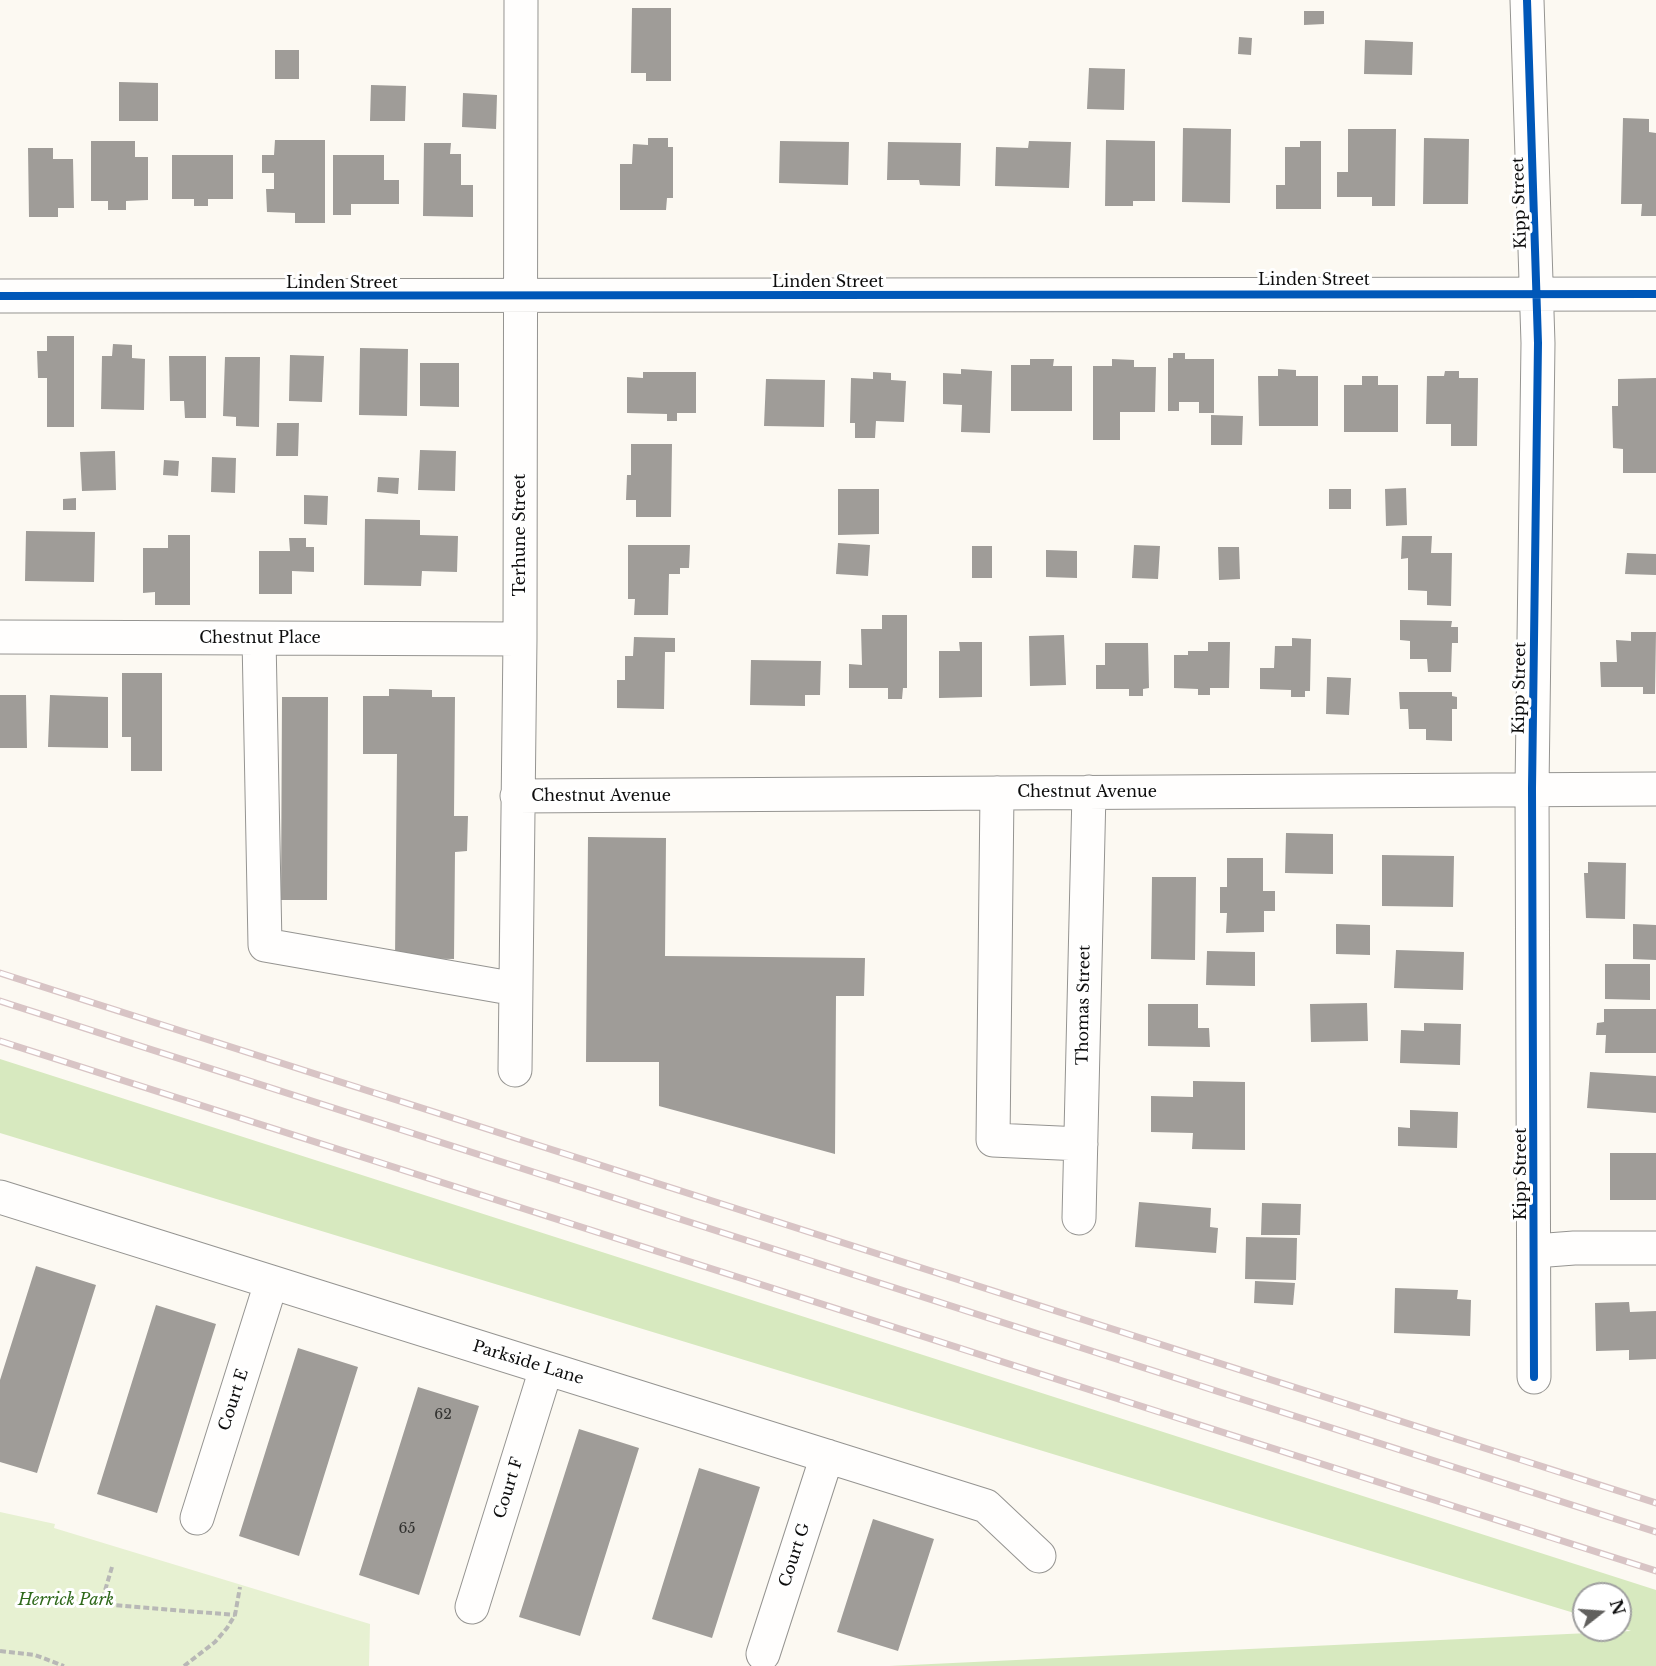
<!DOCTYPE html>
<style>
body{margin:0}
#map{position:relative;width:1656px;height:1666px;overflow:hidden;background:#fcf9f2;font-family:"Libre Baskerville",serif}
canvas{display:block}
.north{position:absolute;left:1572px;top:1582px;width:60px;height:60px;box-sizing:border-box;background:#fff;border:2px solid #9f9f9f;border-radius:50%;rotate:73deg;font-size:16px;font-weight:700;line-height:24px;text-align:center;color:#0e0e0e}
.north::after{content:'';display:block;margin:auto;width:21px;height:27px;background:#61605e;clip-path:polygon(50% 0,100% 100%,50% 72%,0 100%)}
</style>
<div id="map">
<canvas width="1656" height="1666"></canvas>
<div class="north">N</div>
</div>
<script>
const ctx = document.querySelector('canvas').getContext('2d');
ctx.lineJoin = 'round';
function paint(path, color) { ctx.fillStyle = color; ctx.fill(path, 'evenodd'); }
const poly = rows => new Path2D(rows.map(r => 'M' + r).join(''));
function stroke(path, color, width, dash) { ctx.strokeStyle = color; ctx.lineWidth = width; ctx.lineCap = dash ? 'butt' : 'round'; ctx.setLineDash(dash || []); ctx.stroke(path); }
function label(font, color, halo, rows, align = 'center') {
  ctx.font = font + ' "Libre Baskerville",serif'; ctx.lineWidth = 6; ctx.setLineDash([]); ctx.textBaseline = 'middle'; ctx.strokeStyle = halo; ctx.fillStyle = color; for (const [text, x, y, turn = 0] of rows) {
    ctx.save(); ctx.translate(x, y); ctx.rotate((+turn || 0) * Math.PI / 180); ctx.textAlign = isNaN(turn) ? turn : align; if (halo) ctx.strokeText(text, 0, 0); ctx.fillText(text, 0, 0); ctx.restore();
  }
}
paint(poly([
 [0,1512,55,1524,54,1528,370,1624,369,1666,0,1666]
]), '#e7f1d2');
paint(poly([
 [0,1059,1656,1590,1656,1666,889,1666,1631,1631,1620,1627,1620,1594,1584,1594,1584,1616,0,1133]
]), '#d7e9bf');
paint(poly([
 [632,8,671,8,671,81,646,81,646,73,631,73],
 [1304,11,1324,11,1324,24,1304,25],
 [1239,37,1252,38,1251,55,1238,54],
 [1365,40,1413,42,1412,75,1364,74],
 [275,50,299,50,299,79,275,79],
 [1089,68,1125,69,1124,110,1087,109],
 [119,82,158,83,158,121,119,121],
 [371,85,406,86,405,121,370,121],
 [463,93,497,95,496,129,462,127],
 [1623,118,1649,119,1649,132,1656,133,1656,216,1641,216,1642,204,1621,204],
 [1183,128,1231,129,1230,203,1182,202],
 [1348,129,1396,129,1395,206,1372,206,1372,197,1337,197,1337,172,1348,172],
 [648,138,668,138,668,147,673,147,673,198,667,198,666,210,620,210,620,164,632,164,633,144,648,145],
 [1424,138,1469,139,1468,204,1423,204],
 [275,140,325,140,325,223,295,223,295,213,267,212,266,189,274,189,274,173,262,173,262,155,274,155],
 [1106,140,1155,141,1155,201,1133,201,1133,206,1105,206],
 [91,141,135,141,135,157,148,157,148,200,126,201,126,210,108,210,108,201,91,201],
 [780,141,849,142,848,185,779,183],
 [1029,141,1071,142,1069,188,995,186,996,147,1028,148],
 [1300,141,1321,141,1321,209,1276,209,1276,185,1285,185,1285,147,1300,147],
 [888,142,961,143,960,186,920,185,919,180,887,180],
 [424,143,451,143,450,154,461,154,461,185,473,185,473,217,423,216],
 [28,148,53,148,53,159,73,159,74,208,58,208,58,217,29,217],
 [172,155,233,155,233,199,208,199,208,206,194,206,194,199,172,199],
 [333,155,384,155,384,180,399,180,399,204,351,204,351,215,333,215],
 [47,336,74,336,74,427,47,427,47,378,38,378,37,351,47,351],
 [113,344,132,345,132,358,145,359,144,410,101,409,102,356,112,356],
 [360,348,408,349,407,416,359,415],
 [1173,353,1185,353,1185,359,1214,359,1214,413,1199,413,1199,402,1179,402,1179,411,1168,411,1168,358,1173,358],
 [290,355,324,356,322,402,289,401],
 [169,356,206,356,206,418,185,418,184,401,170,401],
 [225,357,260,357,259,427,236,426,236,417,223,416],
 [1030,359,1054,359,1053,366,1072,366,1072,411,1011,411,1011,365,1030,365],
 [1112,359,1134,360,1134,367,1156,367,1155,412,1120,412,1120,440,1093,440,1093,366,1112,366],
 [420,363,459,363,459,407,420,406],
 [961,369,992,371,990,433,961,432,962,405,943,404,943,373,961,374],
 [1278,369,1296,370,1296,376,1318,376,1318,426,1259,426,1258,376,1278,376],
 [1445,371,1459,371,1459,378,1478,378,1477,446,1451,446,1451,424,1426,424,1427,376,1444,376],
 [643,372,696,372,696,413,677,413,677,421,667,421,667,414,627,413,627,377,643,378],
 [873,372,891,373,891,380,906,381,904,422,876,421,875,438,855,438,855,423,850,423,851,378,873,379],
 [1362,376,1378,376,1378,385,1398,385,1398,432,1344,432,1344,385,1362,385],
 [1656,378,1656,473,1623,473,1623,449,1613,448,1612,406,1618,406,1618,379],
 [766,379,825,380,824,427,764,426],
 [1211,415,1243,416,1242,445,1211,445],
 [277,423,299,423,298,456,276,456],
 [631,444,672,444,671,517,636,517,636,500,626,500,627,475,631,475],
 [420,450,456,451,455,491,418,490],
 [115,451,116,490,82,491,80,452],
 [212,457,236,458,235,493,211,492],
 [164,460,179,461,178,476,163,475],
 [378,477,399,478,398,494,377,492],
 [1406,488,1407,525,1386,526,1385,489],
 [838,489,879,489,879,534,838,535],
 [1329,489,1351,489,1351,509,1329,509],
 [304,495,328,496,327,525,304,524],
 [76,498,76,510,63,510,63,499],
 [365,519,420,520,420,535,458,536,457,572,422,571,421,586,364,585],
 [26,531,95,532,94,582,25,581],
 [168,535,190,535,190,605,155,605,155,592,143,593,143,548,168,548],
 [1402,536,1432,536,1431,553,1452,553,1451,606,1427,605,1427,591,1408,590,1408,558,1401,559],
 [289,538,306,538,306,547,314,547,314,572,292,571,292,594,259,594,259,551,290,551],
 [838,543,870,545,868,576,836,574],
 [628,545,690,545,689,568,680,568,680,574,669,574,668,615,634,615,635,599,628,599],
 [1134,545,1160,546,1158,579,1132,578],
 [972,546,992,546,992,578,972,578],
 [1218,547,1239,547,1240,579,1219,580],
 [1046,550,1077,551,1077,578,1046,577],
 [1627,553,1656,554,1656,575,1625,574],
 [882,615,907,615,907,688,903,688,902,699,888,699,888,688,849,688,849,664,862,665,861,629,882,629],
 [1400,620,1452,621,1451,627,1458,627,1458,643,1452,643,1451,672,1428,672,1427,659,1410,659,1410,641,1400,640],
 [1631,632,1656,632,1655,694,1643,694,1643,687,1601,687,1600,662,1617,662,1616,640,1631,641],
 [1064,635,1066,685,1030,686,1029,636],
 [634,637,675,638,675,652,665,652,664,709,617,708,617,680,625,680,625,656,633,656],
 [1292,638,1311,639,1310,691,1305,691,1305,697,1291,697,1291,690,1260,689,1260,668,1274,668,1275,646,1292,646],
 [959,642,982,642,982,697,939,698,939,651,960,651],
 [1208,642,1230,642,1229,688,1210,688,1210,695,1198,695,1198,689,1174,688,1174,655,1188,655,1188,651,1208,651],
 [1105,643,1148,643,1149,688,1143,689,1143,696,1129,696,1129,689,1096,689,1096,665,1105,665],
 [751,660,821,661,820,695,805,695,805,706,750,705],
 [122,673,162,673,162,771,131,771,131,737,122,737],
 [1327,677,1351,678,1349,715,1326,714],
 [389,689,432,690,432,697,455,697,454,816,468,816,467,851,455,852,454,959,395,958,397,754,363,754,363,696,389,696],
 [1399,692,1452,692,1452,696,1457,697,1457,709,1452,709,1452,741,1426,740,1426,729,1409,729,1408,709,1400,709],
 [0,695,26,695,27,748,0,748],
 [50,695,108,697,108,748,48,747],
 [282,697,328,697,327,900,281,900],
 [1286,833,1333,834,1333,874,1285,873],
 [588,837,666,838,665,956,865,958,864,996,836,996,835,1154,659,1106,659,1062,586,1062],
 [1382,855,1454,856,1453,907,1382,906],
 [1227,858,1263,858,1263,891,1275,891,1275,911,1264,911,1264,932,1226,933,1227,913,1220,913,1220,887,1227,887],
 [1588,862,1626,863,1625,919,1586,918,1584,873,1588,873],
 [1152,877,1196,877,1195,960,1151,959],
 [1336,924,1370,925,1370,955,1336,954],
 [1633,924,1656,925,1656,960,1633,959],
 [1396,950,1464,952,1463,990,1394,988],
 [1207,951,1255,952,1255,986,1206,985],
 [1605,964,1650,964,1650,1000,1605,999],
 [1367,1003,1368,1041,1311,1042,1310,1004],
 [1148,1004,1198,1004,1198,1028,1209,1028,1210,1047,1148,1046],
 [1604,1009,1656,1009,1656,1053,1605,1053,1606,1035,1596,1035,1597,1023,1604,1022],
 [1424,1023,1461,1024,1460,1065,1400,1063,1401,1030,1424,1031],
 [1590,1072,1656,1076,1656,1113,1587,1108],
 [1193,1081,1245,1082,1245,1150,1192,1149,1193,1133,1151,1132,1151,1096,1193,1097],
 [1410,1110,1458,1112,1457,1148,1398,1146,1398,1127,1410,1128],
 [1610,1153,1656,1153,1656,1200,1610,1200],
 [1139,1202,1211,1208,1210,1227,1218,1228,1216,1253,1135,1247],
 [1262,1203,1301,1204,1300,1235,1261,1235],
 [1246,1237,1297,1238,1296,1280,1245,1279],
 [36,1266,96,1285,37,1473,0,1462,0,1380],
 [1255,1281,1295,1283,1293,1305,1254,1303],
 [1395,1288,1458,1290,1457,1299,1471,1300,1470,1336,1394,1333],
 [1629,1302,1630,1312,1656,1311,1656,1359,1629,1360,1629,1350,1596,1351,1595,1303],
 [156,1305,216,1324,157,1513,97,1494],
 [298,1348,358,1367,299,1556,239,1536],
 [418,1387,479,1406,419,1595,359,1575],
 [579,1429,639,1448,580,1636,519,1617],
 [699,1468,760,1487,712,1638,652,1619],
 [873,1519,934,1539,898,1651,837,1632]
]), '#9f9c98');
const minor = poly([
 [1527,0,1538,343,1532,788,1534,1377],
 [0,296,1656,294],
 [0,637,520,639],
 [259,638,265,945,516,989],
 [997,793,993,1140,1081,1144],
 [517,796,1656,789],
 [515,1070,520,639,521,0],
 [0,1197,986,1506,1039,1556],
 [1079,1218,1089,792],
 [1535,1251,1574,1248,1656,1248],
 [197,1518,271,1283],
 [472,1607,546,1369],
 [763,1654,827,1456]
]);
stroke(minor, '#959491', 35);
stroke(poly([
 [112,1567,101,1604,235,1615],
 [0,1651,35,1655,64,1666],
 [184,1666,215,1642,227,1628,235,1615,240,1587]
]), '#b8b8b6', 4, [6, 3]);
stroke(minor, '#fffefd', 33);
const rail = poly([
 [0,973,1656,1503],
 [0,1001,1656,1532],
 [0,1041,1656,1571]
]);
stroke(rail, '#d8c4c5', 7);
stroke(rail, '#fff', 4.5, [14]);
stroke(poly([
 [1527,0,1538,343,1532,788,1534,1377],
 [0,296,1656,294]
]), '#0057b8', 8);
label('14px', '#323230', null, [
 ["62",443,1415],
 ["65",407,1529]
]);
label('16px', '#0e0e0e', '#fff', [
 ["Kipp Street",1520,203,-92],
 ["Linden Street",1314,280],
 ["Linden Street",828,282],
 ["Linden Street",342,283],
 ["Terhune Street",520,535,-90],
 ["Chestnut Place",260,638],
 ["Kipp Street",1520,688,-89],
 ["Chestnut Avenue",1087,792],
 ["Chestnut Avenue",601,796],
 ["Thomas Street",1084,1005,-89],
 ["Kipp Street",1521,1174,-90],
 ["Parkside Lane",528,1363,17],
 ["Court E",234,1400,-72],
 ["Court F",509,1488,-73],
 ["Court G",795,1555,-72]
]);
label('italic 16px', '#2f691b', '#fff', [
 ["Herrick Park",66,1600]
]);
</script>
